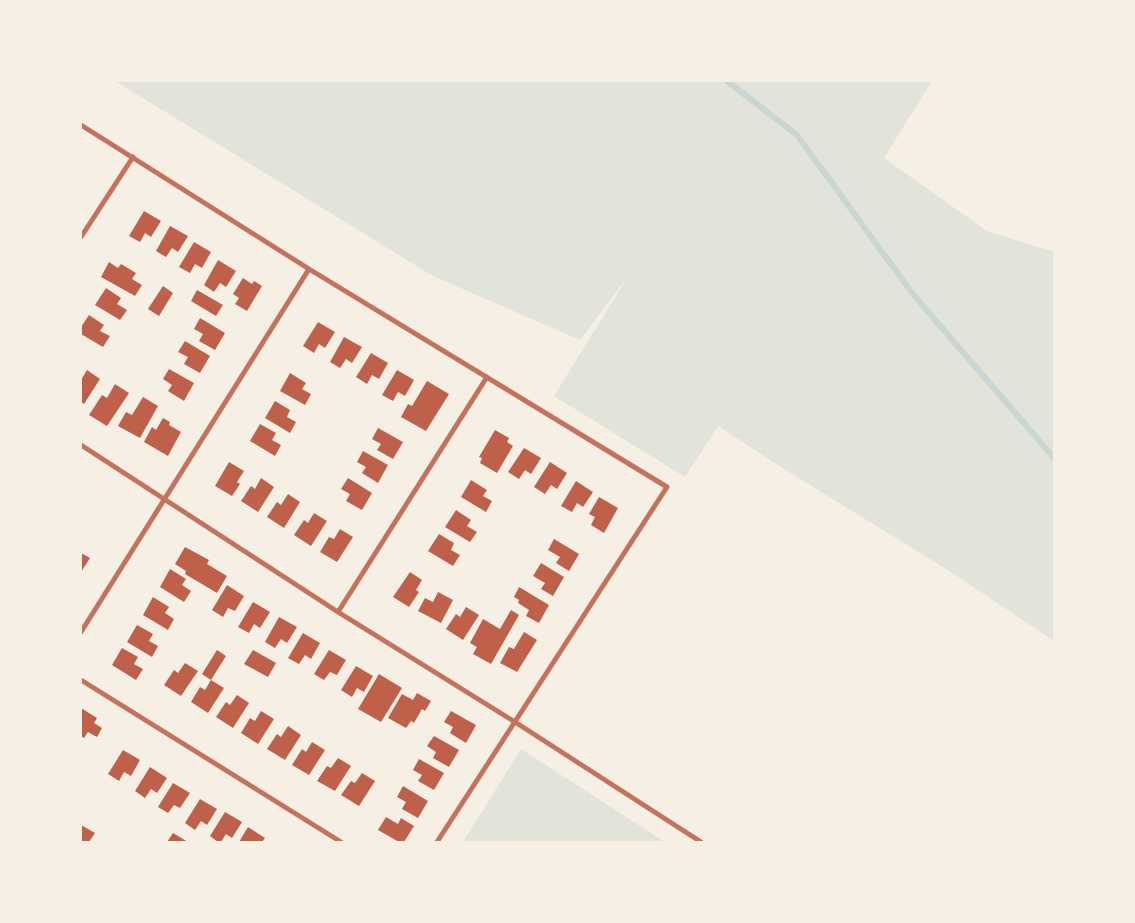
<!DOCTYPE html>
<style>
body{margin:0}
#map{position:relative;width:1135px;height:923px;overflow:hidden;background:#f6efe4;font-family:"Golos Text",sans-serif}
canvas{display:block}
.frame{position:absolute;inset:0;border:82px solid #f6efe4;pointer-events:none}
</style>
<div id="map">
<canvas width="1135" height="923"></canvas>
<div class="frame"></div>
</div>
<script>
const ctx = document.querySelector('canvas').getContext('2d');
ctx.lineJoin = 'round';
function paint(path, color) { ctx.fillStyle = color; ctx.fill(path, 'evenodd'); }
const poly = rows => new Path2D(rows.map(r => 'M' + r).join(''));
function stroke(path, color, width, dash) { ctx.strokeStyle = color; ctx.lineWidth = width; ctx.lineCap = dash ? 'butt' : 'round'; ctx.setLineDash(dash || []); ctx.stroke(path); }
paint(poly([
 [115,81,932,81,884,158,987,231,1054,252,1054,641,951,572,784,469,718,426,685,477,554,396,627,278,580,340,433,276],
 [521,749,665,842,463,842]
]), '#e2e4dc');
stroke(poly([
 [727,81,797,135,912,293,1054,458]
]), '#c9d6d2', 6);
paint(poly([
 [144,211,161,221,151,237,145,233,140,242,129,236],
 [170,226,188,236,178,252,172,248,166,257,156,251],
 [194,242,211,252,202,268,195,264,190,273,179,267],
 [218,260,236,271,226,287,220,283,214,292,204,285],
 [109,262,118,268,121,264,136,273,132,279,142,285,135,296,101,277],
 [243,278,252,284,254,281,262,286,247,311,235,304,239,298,233,294],
 [163,286,173,293,159,316,148,309],
 [106,288,121,298,117,304,127,310,120,320,95,305],
 [197,290,223,305,216,316,191,301],
 [89,315,104,325,100,331,110,336,103,347,81,334,81,327],
 [200,318,225,333,215,350,199,341,203,334,194,329],
 [318,322,335,332,325,348,319,344,314,353,303,346],
 [344,337,362,347,352,363,346,359,340,368,330,362],
 [185,341,210,356,200,373,184,364,188,357,178,352],
 [371,353,388,363,379,379,372,375,367,384,356,377],
 [169,369,194,383,184,401,168,391,172,385,163,379],
 [87,370,100,379,84,404,81,402,81,380],
 [397,370,414,380,405,396,398,392,393,401,382,395],
 [290,373,306,383,302,389,311,394,305,405,280,391],
 [427,381,449,394,426,431,401,417,408,404,412,406],
 [115,384,129,393,107,426,89,415,102,395,107,398],
 [143,397,158,406,140,438,118,426,126,412,132,415],
 [275,401,290,410,287,417,296,422,290,433,265,418],
 [163,418,170,422,169,425,181,432,168,456,144,442,152,427,156,430],
 [260,424,276,433,272,440,281,445,275,456,250,441],
 [378,428,403,442,393,459,377,450,381,444,372,439],
 [495,430,509,438,507,442,513,446,497,473,480,463,482,458,479,457],
 [524,448,541,458,531,474,525,470,519,479,508,472],
 [363,451,388,465,378,483,362,473,366,467,357,462],
 [229,462,244,471,237,482,240,484,232,496,215,486],
 [550,462,567,473,557,489,551,485,545,494,534,487],
 [261,478,274,487,258,512,241,501,251,486,255,489],
 [348,478,372,493,362,510,346,501,350,494,341,489],
 [471,480,487,490,483,496,492,501,486,512,461,497],
 [576,481,593,492,583,507,577,503,572,512,561,506],
 [288,494,300,502,284,528,267,517,277,502,281,505],
 [599,497,618,508,604,533,591,525,595,517,589,514],
 [456,510,471,520,467,526,477,532,470,542,445,527],
 [314,513,327,521,311,546,294,535,304,520,308,523],
 [340,529,353,537,337,562,320,552,329,537,334,539],
 [439,534,454,543,451,550,460,555,453,566,428,551],
 [554,539,579,554,569,571,556,563,560,557,548,550],
 [185,547,209,560,207,564,227,576,217,593,185,574,186,571,175,564],
 [81,553,90,558,81,572],
 [541,563,564,577,553,596,541,589,545,583,533,576],
 [170,569,186,579,182,585,191,591,184,602,160,587],
 [410,572,422,580,416,590,419,592,409,607,393,597],
 [227,585,244,596,235,611,228,608,223,617,212,610],
 [519,587,549,605,539,623,526,616,529,610,518,603,519,600,514,597],
 [438,592,453,600,441,623,418,611,425,598,433,602],
 [153,597,169,607,165,613,174,619,168,630,143,615],
 [253,602,270,612,260,628,254,624,249,633,238,627],
 [466,607,479,615,463,640,446,629,456,614,460,617],
 [511,610,519,615,491,664,473,654,477,647,470,643,483,619,500,629],
 [279,617,297,627,287,643,281,639,275,648,265,642],
 [137,625,153,634,149,641,158,646,152,657,127,642],
 [524,632,537,640,517,672,500,663,509,647,514,649],
 [303,633,320,643,311,659,305,655,299,664,288,658],
 [122,648,138,657,134,664,143,669,136,680,112,665],
 [217,650,226,656,211,680,202,674],
 [253,650,276,663,268,677,244,664],
 [329,650,346,660,337,675,330,672,324,680,314,674],
 [185,663,198,671,181,696,164,685,174,670,178,673],
 [356,666,373,676,364,692,357,688,352,697,341,690],
 [379,674,402,688,381,722,358,709],
 [211,680,224,688,208,713,191,702,200,687,205,690],
 [417,693,431,701,425,711,422,709,414,723,411,721,406,728,388,718,402,694,413,700],
 [237,695,249,703,233,728,216,717,226,702,230,705],
 [81,708,97,718,94,723,102,728,97,737,88,732,84,738,81,736],
 [261,711,274,719,258,744,241,733,250,718,255,721],
 [451,711,476,725,466,743,450,733,453,727,444,722],
 [288,726,301,735,285,760,267,749,277,734,281,737],
 [434,736,459,750,449,767,433,758,436,752,427,746],
 [312,742,325,750,309,775,292,765,302,749,306,752],
 [123,750,140,760,131,776,124,772,119,781,108,774],
 [338,758,351,766,335,791,317,781,327,766,331,768],
 [419,759,444,773,434,790,418,781,422,775,413,770],
 [150,767,167,778,157,793,151,789,145,798,135,791],
 [362,773,375,781,359,806,341,795,351,781,355,783],
 [173,783,190,793,180,808,174,805,168,813,158,807],
 [403,786,428,801,418,818,402,809,406,802,397,797],
 [200,799,217,809,207,825,201,821,195,830,185,823],
 [225,812,242,822,232,838,226,834,221,842,218,842,210,836],
 [386,817,398,824,401,818,414,826,404,842,399,842,378,830],
 [81,825,95,833,89,842,81,842],
 [248,827,265,838,262,842,239,842],
 [173,833,188,842,167,842]
]), '#bf614a');
stroke(poly([
 [81,125,309,269,667,487,437,842],
 [81,237,133,157],
 [81,445,338,612,515,722,701,842],
 [338,612,487,377],
 [81,632,309,269],
 [81,680,341,842]
]), '#c5725c', 5);
</script>
